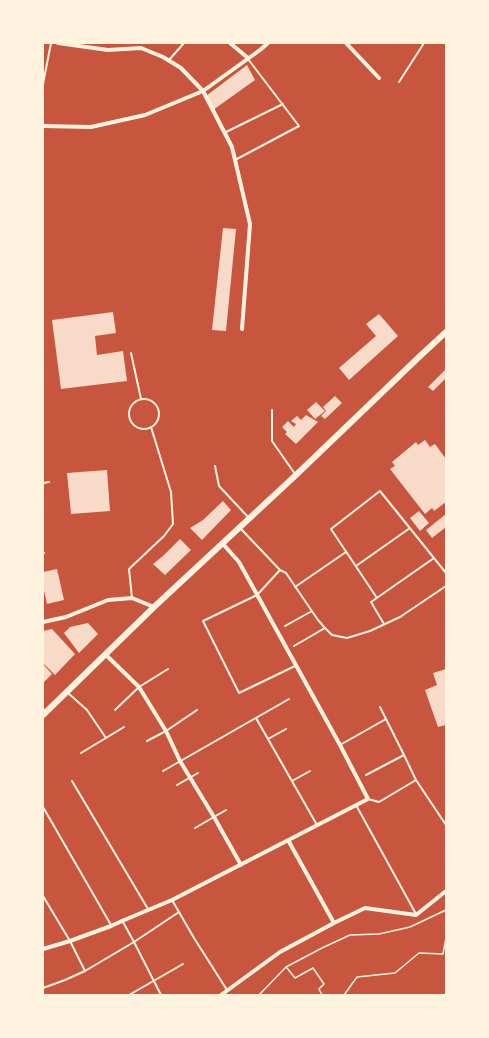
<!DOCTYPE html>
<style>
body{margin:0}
#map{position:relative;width:489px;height:1038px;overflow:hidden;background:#c8553d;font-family:Poppins,sans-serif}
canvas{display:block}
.frame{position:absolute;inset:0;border:44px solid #fff3e0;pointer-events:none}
</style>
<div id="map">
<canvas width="489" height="1038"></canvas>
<div class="frame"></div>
</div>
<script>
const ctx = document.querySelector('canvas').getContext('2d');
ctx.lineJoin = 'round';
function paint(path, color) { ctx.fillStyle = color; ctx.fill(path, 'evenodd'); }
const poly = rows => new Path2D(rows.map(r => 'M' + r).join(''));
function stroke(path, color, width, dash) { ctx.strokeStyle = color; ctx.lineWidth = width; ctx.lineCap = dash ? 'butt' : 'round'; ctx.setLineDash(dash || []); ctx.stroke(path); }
paint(poly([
 [247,65,255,80,213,110,206,96],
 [223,228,236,229,226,331,212,330],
 [113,312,116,333,95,336,97,355,123,351,127,381,61,389,52,320],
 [379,314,398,336,349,380,339,368,376,336,366,324],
 [446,369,446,378,433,391,428,387],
 [335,396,342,403,325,419,321,416,326,411,323,407],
 [316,402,325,411,315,419,307,410],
 [306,415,318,422,296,444,285,434,287,432,282,427,288,421,294,427,296,424,291,421,297,416,301,420],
 [425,440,430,447,435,444,446,459,446,502,434,511,432,508,425,514,390,469,395,466,392,462,416,442,418,445],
 [107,470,110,511,71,514,67,473],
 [223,501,231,510,202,540,190,528,203,520],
 [419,511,429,523,420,531,410,518],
 [446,514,446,527,432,538,426,530],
 [180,539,191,550,165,575,153,564,163,556],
 [57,569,64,600,47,604,43,586,43,572],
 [88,623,98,634,79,653,64,633,70,627],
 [52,629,75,654,55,675,43,663,43,631],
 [43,664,52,674,43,683],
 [446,669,446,725,438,727,425,690,437,685,433,673]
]), '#f7dbc8');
stroke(poly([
 [287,968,295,978,313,968,324,984,319,989,322,995],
 [259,995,286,967,322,948,350,935,379,934,410,927,446,910],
 [344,995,357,977,395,973,419,953,443,954,446,938]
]), '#fff3e0', 1.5);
stroke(poly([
 [169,60,184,43],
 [399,82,424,43],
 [43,84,51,43],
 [224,133,283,104],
 [235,160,299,126,248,59],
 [131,353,141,399],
 '129 414a15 15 0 1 1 30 0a15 15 0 1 1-30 0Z',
 [272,410,272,441,295,474],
 [215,466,219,486,249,518],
 [43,483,49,482],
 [241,529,280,570],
 [43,553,44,553],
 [356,566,410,528],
 [295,587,346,552],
 [132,598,129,569,164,536,173,524,171,492,151,427],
 [377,598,331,529,380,491,446,573],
 [384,624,371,602,434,558],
 [285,626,312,611],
 [294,646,325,628],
 [295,666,239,693,203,621,257,595,280,570,286,573,318,620,325,628,332,635,347,638,370,631,400,617,446,586],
 [68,693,87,710,106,738,124,727,81,753],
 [380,707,404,755],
 [115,710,139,687,168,669],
 [256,718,317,825],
 [268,739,286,729],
 [147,741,166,731,197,710],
 [340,745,386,719],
 [163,771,289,699],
 [366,775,404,755,416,780],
 [72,781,148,909],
 [292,781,310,771],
 [177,785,198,773],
 [368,799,379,802,416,780,446,825],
 [356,805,416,914],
 [43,807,111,925],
 [195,828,226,810],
 [43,896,70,941,85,971,65,980,43,988],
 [172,900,194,938,227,990],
 [123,922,134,942,161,995],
 [85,971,134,942,179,912],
 [129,995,183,964]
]), '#fff3e0', 2);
stroke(poly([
 [58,43,108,50,141,48,163,57,181,68,203,91,232,147,250,224,242,329],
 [230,43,248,58],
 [346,43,379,78],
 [43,126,91,127,145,115,203,91,260,50,268,43],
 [43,622,66,617,108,600,132,598,154,607],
 [106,655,139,687,166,731,180,761,214,817,241,865],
 [288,840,334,923],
 [43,949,70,941,111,926,122,921,172,900,368,799,340,745,239,562,223,544],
 [221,995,280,952,334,923,365,908,416,915,446,891]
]), '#fff3e0', 4);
stroke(poly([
 [43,715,154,607,296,475,419,357,446,332]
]), '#fff3e0', 6);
</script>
